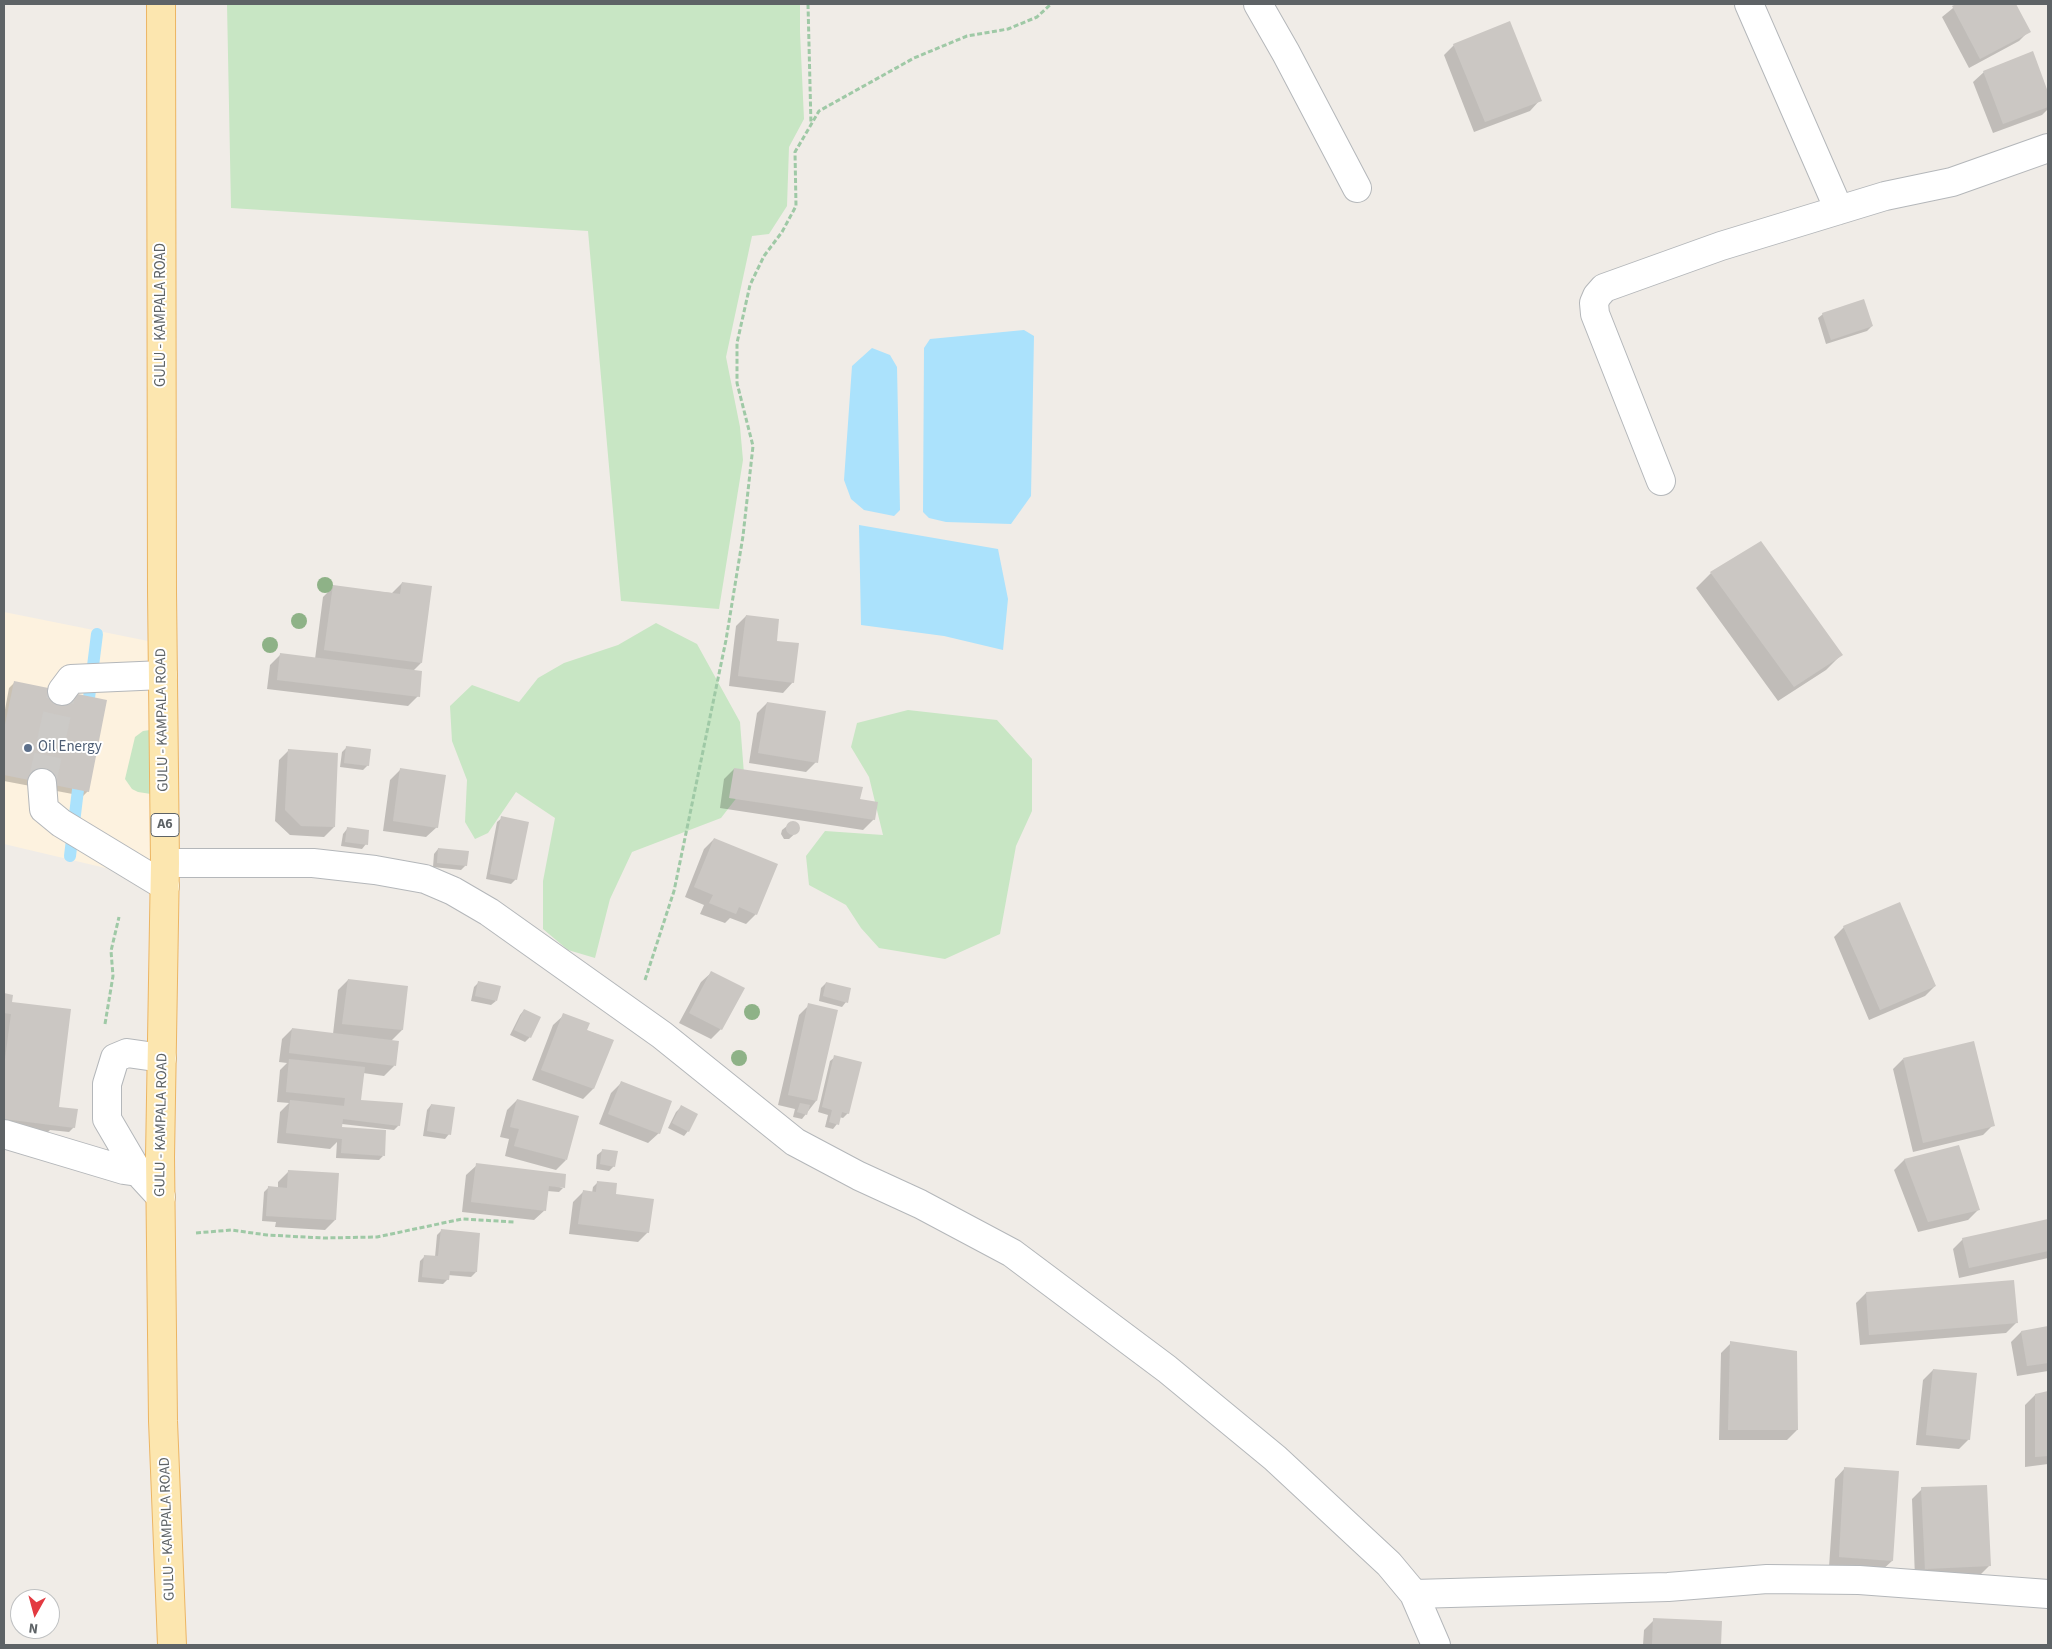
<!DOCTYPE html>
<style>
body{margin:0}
#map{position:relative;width:2052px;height:1649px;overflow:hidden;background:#f0ece7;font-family:"Source Sans 3",sans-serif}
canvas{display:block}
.frame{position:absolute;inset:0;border:5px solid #5e6366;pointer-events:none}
.north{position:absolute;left:10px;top:1589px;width:50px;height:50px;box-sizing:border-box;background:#fff;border:1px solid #bfc1c2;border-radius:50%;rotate:187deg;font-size:14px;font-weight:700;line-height:20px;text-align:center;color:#5e6366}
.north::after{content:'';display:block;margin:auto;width:18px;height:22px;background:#e33a41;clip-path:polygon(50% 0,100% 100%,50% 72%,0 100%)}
</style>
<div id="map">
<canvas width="2052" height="1649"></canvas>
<div class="frame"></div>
<div class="north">N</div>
</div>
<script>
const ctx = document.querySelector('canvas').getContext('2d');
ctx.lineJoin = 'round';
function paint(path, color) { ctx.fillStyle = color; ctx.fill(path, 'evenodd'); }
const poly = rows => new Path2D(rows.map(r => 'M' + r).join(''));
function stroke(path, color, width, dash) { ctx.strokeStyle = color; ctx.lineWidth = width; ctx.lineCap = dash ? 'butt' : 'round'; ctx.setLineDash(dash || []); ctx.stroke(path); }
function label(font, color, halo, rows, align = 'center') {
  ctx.font = font + ' "Source Sans 3",sans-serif'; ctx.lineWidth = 4; ctx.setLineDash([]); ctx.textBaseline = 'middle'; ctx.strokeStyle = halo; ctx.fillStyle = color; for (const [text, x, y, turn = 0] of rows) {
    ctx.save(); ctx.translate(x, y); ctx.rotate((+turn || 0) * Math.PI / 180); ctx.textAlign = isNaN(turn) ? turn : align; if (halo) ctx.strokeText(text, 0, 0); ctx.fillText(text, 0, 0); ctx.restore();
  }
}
paint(poly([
 [4,612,163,644,152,879,4,844]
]), '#fdf2df');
paint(poly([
 [227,4,800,4,800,32,804,119,789,147,787,206,769,234,752,236,726,357,740,427,743,460,719,609,621,601,588,231,231,208],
 [656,623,697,644,740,722,745,787,721,818,632,852,610,899,595,958,568,950,543,929,543,881,555,818,516,792,488,833,475,839,465,822,467,780,452,741,450,706,472,685,519,702,538,678,564,663,618,645],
 [908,710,997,720,1032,759,1032,811,1016,846,1000,934,945,959,879,948,861,928,846,905,809,885,806,856,825,831,883,835,869,777,851,747,857,723],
 [157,729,151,794,138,792,132,789,125,779,135,737,143,731]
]), '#c8e6c4');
paint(poly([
 [1024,330,1034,336,1031,496,1011,524,946,522,929,518,923,512,924,348,930,339],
 [872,348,890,355,897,367,900,510,894,516,864,510,851,499,844,480,852,366],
 [859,525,998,549,1008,599,1003,650,944,636,861,625]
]), '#abe2fc');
paint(poly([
 [1958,4,2015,4,2029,31,2019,41,1969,68,1942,17],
 [1454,45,1540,100,1530,111,1474,132,1444,55],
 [2032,53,2048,95,2048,109,2042,115,1993,133,1973,82,1984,72],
 [1823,314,1872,326,1867,331,1826,344,1818,318],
 [1711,573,1841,655,1826,670,1778,701,1696,588],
 [402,583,421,663,413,671,418,696,408,706,267,689,270,665,280,655,315,659,323,597,333,587,392,593],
 [746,616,775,642,793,682,783,693,729,686,736,626],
 [14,683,88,791,83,796,4,781,4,715,9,688],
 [767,703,816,762,806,772,749,763,757,713],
 [347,747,368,765,363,770,340,767,342,752],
 [289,750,334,827,324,837,290,835,275,821,279,760],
 [734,769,859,800,874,819,863,830,720,808,724,779],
 [400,770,437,827,426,837,383,831,390,780],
 [502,818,516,879,511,884,486,879,497,822],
 [792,822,799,826,799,830,789,839,784,839,781,834,782,830],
 [347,829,366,844,362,849,341,846,343,834],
 [714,839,756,914,746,924,730,918,725,923,700,914,704,905,685,897,704,849],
 [438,849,466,865,461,870,433,867,434,854],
 [1844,927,1935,986,1925,996,1869,1020,1834,937],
 [712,972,721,1029,711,1039,679,1023,701,982],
 [348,980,407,987,402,1030,391,1041,394,1066,384,1076,363,1073,360,1100,399,1125,394,1130,342,1124,341,1129,383,1156,379,1160,336,1158,337,1142,330,1149,277,1143,280,1112,289,1103,277,1102,280,1070,287,1063,279,1062,282,1039,292,1029,333,1034,338,990],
 [479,982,496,1001,491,1005,471,1001,474,987],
 [826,983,846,1002,842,1007,819,1001,821,988],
 [4,995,12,996,10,1005,57,1111,74,1127,69,1132,50,1130,45,1135,4,1130],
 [809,1005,816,1101,802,1119,793,1117,795,1109,778,1105,799,1015],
 [524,1010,530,1037,525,1042,510,1035,520,1015],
 [564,1015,586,1030,612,1040,593,1089,583,1099,532,1080,553,1025],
 [835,1057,848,1113,843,1118,839,1117,837,1124,833,1129,825,1127,828,1115,818,1112,830,1061],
 [1903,1059,1993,1125,1983,1135,1913,1152,1893,1069],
 [621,1083,659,1133,648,1143,599,1124,611,1093],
 [517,1100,566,1160,556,1170,505,1156,509,1139,500,1137,507,1110],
 [431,1105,449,1134,445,1139,423,1136,427,1110],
 [681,1107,688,1131,684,1136,668,1128,676,1112],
 [1958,1146,1978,1210,1968,1220,1918,1232,1894,1170,1904,1160],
 [602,1151,614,1166,609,1171,596,1169,597,1155],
 [477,1165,563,1188,559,1192,547,1191,545,1210,534,1220,462,1212,466,1175],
 [288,1172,335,1220,325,1230,275,1227,276,1222,262,1221,264,1192,269,1187,278,1188,278,1182],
 [598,1182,614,1196,648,1232,638,1242,569,1234,573,1202,583,1192,592,1193,593,1187],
 [2048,1221,2048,1258,1959,1278,1953,1249,1963,1239],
 [441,1231,476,1272,471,1277,448,1275,448,1279,443,1284,418,1282,420,1261,425,1256,435,1257,437,1235],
 [1866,1293,2016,1323,2006,1333,1860,1345,1856,1303],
 [2048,1328,2048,1371,2017,1376,2011,1342,2021,1332],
 [1731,1343,1797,1430,1787,1440,1719,1440,1721,1353],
 [1933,1370,1969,1439,1959,1449,1916,1445,1923,1380],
 [2048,1392,2048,1464,2025,1467,2025,1405,2035,1395],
 [1845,1468,1898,1472,1892,1561,1881,1571,1829,1567,1835,1479],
 [1922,1489,1989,1566,1979,1576,1915,1578,1912,1499],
 [1654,1620,1720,1623,1719,1645,1643,1645,1644,1630]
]), '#0003');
stroke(poly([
 [87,714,97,634],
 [70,856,80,773]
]), '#abe2fc', 12);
paint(poly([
 [1956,4,2016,4,2031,32,1980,59,1952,6],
 [1510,21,1542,101,1485,122,1453,44],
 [2033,51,2048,92,2048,107,2003,124,1983,71],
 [1864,299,1873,326,1831,340,1822,313],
 [1761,541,1843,655,1794,687,1710,572],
 [402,582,432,586,422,663,324,650,333,585,400,594],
 [746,615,779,619,777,641,799,643,794,683,738,676],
 [280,653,422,671,420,697,277,680],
 [14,681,107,700,89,792,4,775,4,729],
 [767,702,826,711,818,763,758,753],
 [346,746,371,749,369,766,344,763],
 [288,749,338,753,335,827,301,826,285,810],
 [400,768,446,775,438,828,393,821],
 [734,768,863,787,860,799,878,802,875,820,729,798],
 [501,816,529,822,517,880,490,874],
 '786 828a7 7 0 1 1 14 0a7 7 0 1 1-14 0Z',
 [347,827,369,830,368,845,345,842],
 [714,838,778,864,757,915,739,907,736,914,709,903,713,895,694,887],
 [438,848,469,851,467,866,437,863],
 [1900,902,1936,986,1880,1010,1843,926],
 [711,971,745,988,722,1030,689,1013],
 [348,979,408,986,403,1030,342,1024],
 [478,981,501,986,497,1001,475,996],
 [826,982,851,988,848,1003,823,996],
 [4,993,13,995,12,1002,71,1009,59,1107,78,1109,75,1128,4,1119,4,1067,11,1014,4,1013],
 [808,1003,838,1010,817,1101,788,1095],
 [524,1009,541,1017,531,1038,514,1030],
 [563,1013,590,1023,587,1030,614,1040,594,1089,541,1070],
 [292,1028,399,1041,396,1066,289,1053],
 [1974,1041,1995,1126,1923,1143,1903,1058],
 [834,1055,862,1062,849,1114,842,1112,839,1125,829,1122,832,1110,822,1107],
 [289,1059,365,1067,361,1100,403,1103,400,1126,343,1119,342,1127,386,1130,385,1156,341,1153,342,1139,286,1133,290,1100,344,1106,345,1098,286,1092],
 [621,1081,672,1101,660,1134,608,1114],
 [517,1099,579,1116,567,1160,514,1146,519,1129,510,1127],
 [800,1103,810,1105,807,1115,797,1112],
 [431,1104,455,1107,451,1135,427,1131],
 [681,1105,698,1114,689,1132,672,1123],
 [1959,1145,1980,1210,1928,1222,1904,1159],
 [602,1149,618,1151,615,1167,600,1164],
 [476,1163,566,1174,565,1188,549,1186,546,1211,471,1202],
 [288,1170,339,1173,336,1220,266,1216,268,1186,287,1188],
 [597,1181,617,1183,616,1194,654,1199,649,1233,578,1224,583,1190,596,1192],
 [2048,1219,2048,1251,1969,1268,1962,1238],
 [441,1229,480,1233,477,1272,450,1271,449,1280,422,1277,424,1255,438,1256],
 [2014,1280,2018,1323,1869,1335,1866,1292],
 [2048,1326,2048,1363,2027,1366,2021,1331],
 [1730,1341,1797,1351,1798,1430,1728,1430],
 [1933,1369,1977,1373,1970,1440,1926,1435],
 [2048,1391,2048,1456,2035,1457,2035,1394],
 [1844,1467,1899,1471,1893,1561,1839,1557],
 [1987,1485,1991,1566,1925,1569,1921,1487],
 [1653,1618,1722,1621,1721,1645,1652,1645]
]), '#cbc7c3');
stroke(poly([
 [42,783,62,691]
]), '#cccac7', 28, [28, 14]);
const minor = poly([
 [1258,4,1286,53,1357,188],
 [1749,4,1839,210],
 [1661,481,1595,314,1594,303,1597,296,1604,288,1721,246,1885,196,1952,182,2048,148],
 [62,691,71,679,163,675],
 [42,783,44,809,61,823,165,886],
 [165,863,313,863,375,870,425,879,453,891,489,912,662,1035,795,1142,859,1176,920,1204,1012,1253,1167,1369,1275,1458,1389,1564,1414,1594,1436,1645],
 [4,1134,124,1170,138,1172,161,1197],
 [138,1172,107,1119,107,1084,115,1058,127,1053,162,1058],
 [1414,1594,1668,1587,1767,1579,1859,1580,2048,1594]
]);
const major = poly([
 [161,4,162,592,165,863,160,1157,163,1421,172,1645]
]);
stroke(minor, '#b4b7ba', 30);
stroke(major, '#ecb563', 30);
stroke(poly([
 [808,4,811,125],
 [645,980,674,891,726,640,743,536,753,446,737,383,737,343,750,285,764,256,782,232,796,206,795,152,819,111,914,58,967,36,1008,29,1037,17,1051,4],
 [105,1024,113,976,111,951,119,917],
 [196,1233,231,1230,267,1235,323,1238,377,1237,462,1219,515,1222]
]), '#9fc9a6', 3, [5, 2.5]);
stroke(minor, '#fff', 28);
stroke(major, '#fce6af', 28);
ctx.fillStyle = '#8eb287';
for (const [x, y] of [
 [325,585],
 [299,621],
 [270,645],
 [752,1012],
 [739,1058]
]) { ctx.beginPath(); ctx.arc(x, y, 8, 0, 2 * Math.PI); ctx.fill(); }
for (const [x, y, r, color] of [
 [28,748,5,"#5c6f8a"]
]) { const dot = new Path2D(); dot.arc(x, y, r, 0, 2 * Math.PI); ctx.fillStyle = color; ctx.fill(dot); stroke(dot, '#fff', 2); }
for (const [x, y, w] of [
 [165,825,28]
]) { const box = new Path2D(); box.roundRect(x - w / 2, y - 11.5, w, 23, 4); ctx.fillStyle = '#fff'; ctx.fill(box); stroke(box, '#5e6366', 1); }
label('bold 14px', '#5e6366', null, [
 ["A6",165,825]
]);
label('15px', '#5e6366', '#fff', [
 ["GULU - KAMPALA ROAD",162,315,-90],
 ["GULU - KAMPALA ROAD",163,720,-91],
 ["GULU - KAMPALA ROAD",162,1125,-89],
 ["GULU - KAMPALA ROAD",168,1529,-92]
]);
label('15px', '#4e5e75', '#fff', [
 ["Oil Energy",38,748]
], 'left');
</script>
